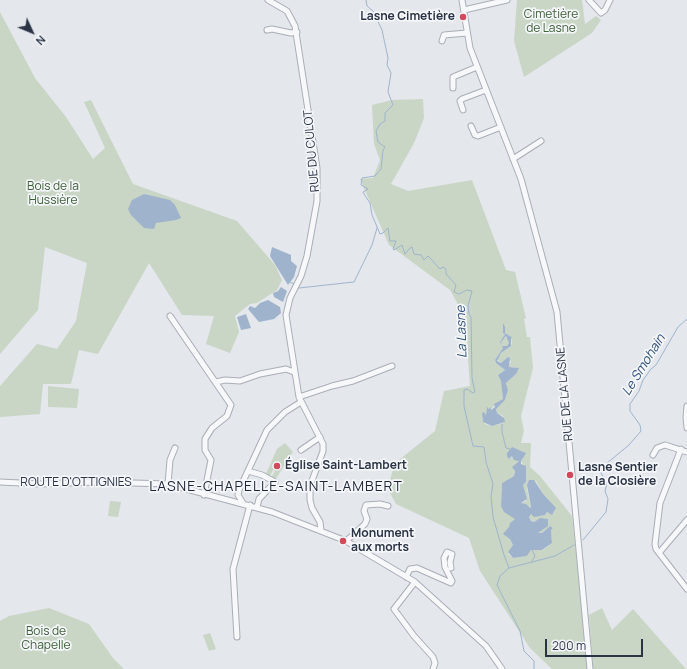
<!DOCTYPE html>
<meta charset="utf-8">
<style>
body{margin:0}
#map{position:relative;width:687px;height:669px;overflow:hidden;background:#e4e7ec;font-family:Manrope,sans-serif}
canvas{display:block}
.north{position:absolute;left:12px;top:12px;width:40px;height:40px;-webkit-text-stroke:3px #f4f6f9;paint-order:stroke;rotate:134deg;font-size:11px;font-weight:700;line-height:16px;text-align:center;color:#2b3445}
.north::after{content:'';display:block;margin:auto;width:14px;height:18px;background:#2b3445;clip-path:polygon(50% 0,100% 100%,50% 72%,0 100%)}
.scale{position:absolute;left:545px;top:639px;width:98px;height:18px;box-sizing:border-box;border:2px solid #2b3445;border-top:0;padding-left:5px;font-size:12px;line-height:14px;white-space:nowrap;color:#2b3445;-webkit-text-stroke:3px #f4f6f9;paint-order:stroke}
</style>
<div id="map">
<canvas width="687" height="669"></canvas>
<div class="north">N</div>
<div class="scale">200 m</div>
</div>
<script>
const ctx = document.querySelector('canvas').getContext('2d');
ctx.lineJoin = 'round';
function paint(path, color) { ctx.fillStyle = color; ctx.fill(path, 'evenodd'); }
const poly = rows => new Path2D(rows.map(r => 'M' + r).join(''));
function stroke(path, color, width, dash) { ctx.strokeStyle = color; ctx.lineWidth = width; ctx.lineCap = dash ? 'butt' : 'round'; ctx.setLineDash(dash || []); ctx.stroke(path); }
function label(font, color, halo, rows, align = 'center') {
  ctx.font = font + ' Manrope,sans-serif'; ctx.lineWidth = 3.5; ctx.setLineDash([]); ctx.textBaseline = 'middle'; ctx.strokeStyle = halo; ctx.fillStyle = color; for (const [text, x, y, turn = 0] of rows) {
    ctx.save(); ctx.translate(x, y); ctx.rotate((+turn || 0) * Math.PI / 180); ctx.textAlign = isNaN(turn) ? turn : align; if (halo) ctx.strokeText(text, 0, 0); ctx.fillText(text, 0, 0); ctx.restore();
  }
}
paint(poly([
 [517,0,582,0,585,24,596,16,601,20,592,33,524,77,514,41],
 [0,12,35,78,66,117,93,159,105,148,84,102,91,100,133,184,237,221,275,265,282,280,277,290,257,303,250,304,235,316,239,332,230,353,206,344,214,316,182,315,149,263,98,354,79,350,71,384,43,384,40,414,0,417,0,386,37,344,57,349,76,321,87,263,45,247,38,310,0,354],
 [423,99,424,118,414,143,391,184,408,191,472,180,506,270,515,272,526,318,524,319,527,337,530,337,533,368,521,416,524,431,521,443,531,443,530,467,540,476,572,516,589,669,552,669,530,648,480,571,469,538,396,504,388,489,394,464,435,431,444,391,470,386,465,317,450,290,389,245,360,179,373,178,380,160,374,144,372,105,392,100],
 [503,324,504,332,511,337,512,343,511,346,501,353,497,360,501,363,508,357,511,361,509,367,515,367,516,374,506,383,508,390,505,400,496,408,497,413,503,416,504,423,492,426,485,424,482,418,485,413,486,415,488,408,490,410,498,402,503,399,502,383,498,375,505,370,496,363,495,360,504,348,500,342,505,334],
 [513,448,524,452,521,461,525,467,526,482,523,485,526,501,521,503,530,508,531,507,527,489,529,482,536,481,544,495,555,509,553,514,547,512,545,515,535,516,531,514,529,517,532,522,538,520,548,522,547,526,538,533,542,533,550,526,553,528,551,530,552,543,543,550,531,550,527,556,513,558,508,554,513,545,510,539,510,523,516,519,501,506,502,483,514,476,515,464,519,461,512,456,510,459,507,457,507,453],
 '500.5 342a4.5 4.5 0 1 1 9 0a4.5 4.5 0 1 1-9 0Z',
 [48,386,79,389,77,408,48,407],
 [285,443,293,452,275,480,271,478,275,471,273,470,269,478,265,476,277,449],
 [110,501,121,502,118,517,108,516],
 [49,608,89,624,113,658,124,669,0,669,0,621,9,616],
 [602,608,612,630,633,609,686,669,593,669,589,615],
 [210,633,216,649,209,651,203,635]
]), '#c9d6c5');
paint(poly([
 [144,194,170,200,175,205,181,218,176,220,156,223,154,229,144,228,131,215,128,209,132,200],
 [272,247,291,255,291,261,297,266,294,277,288,285,270,256],
 [281,287,287,291,283,302,274,297,273,293,278,291],
 [268,300,280,307,281,313,274,319,259,322,248,309,250,306,255,308,260,303],
 [246,314,251,328,241,330,237,317],
 [503,323,505,327,505,333,513,338,511,338,511,346,501,353,497,361,501,363,508,357,510,358,509,367,519,368,516,374,506,383,508,390,505,400,496,409,497,413,504,418,505,422,492,426,483,422,482,413,484,412,486,415,487,407,489,409,491,407,491,410,495,407,494,404,503,399,501,381,498,375,505,370,496,363,495,360,503,348,500,342,505,334,503,333],
 [506,336,509,343,507,346,502,346,501,342],
 [512,447,526,453,521,461,521,464,526,466,526,482,523,485,527,499,521,503,526,504,530,508,531,507,527,485,529,480,534,480,544,495,556,508,552,515,547,512,545,515,534,517,531,514,529,517,531,521,534,522,540,518,548,519,548,526,538,533,542,533,550,526,553,528,551,530,552,543,542,550,531,550,527,556,513,558,508,552,513,545,510,539,503,534,509,527,510,523,515,519,504,512,501,506,502,483,514,476,515,471,512,467,519,461,514,460,512,456,509,459,507,457,507,453]
]), '#9fb4cc');
stroke(poly([
 [366,0,367,6,373,11,382,30,388,58,387,65,391,73,388,92,393,105,385,113,385,121,380,124,376,131,378,142,385,147,383,150,381,169,375,176,362,178,361,185,368,189,363,192,364,194,370,203,372,215,380,234,383,233,388,228,390,241,396,241,393,249,394,250,402,245,405,254,409,249,412,247,414,254,421,255,424,260,428,256,440,269,443,267,446,269,446,274,456,285,454,292,459,294,467,290,472,291,468,306,469,314,471,317,472,378,475,392,473,393,467,389,464,390,464,406,473,446,484,447,486,462,493,484,491,496,493,517,504,555,509,568,500,576,497,585,520,631,524,651,534,661,534,669],
 [290,282,294,284],
 [299,288,354,282,372,245,377,228],
 [502,424,502,432,506,448,510,449],
 [583,540,606,512,608,499,605,491,607,483,601,473,601,468,629,445,641,431,640,425,630,411,630,404,639,391,643,380,651,369,656,365,678,327,687,319],
 [532,550,535,556,532,561],
 [509,568,555,556,574,545]
]), '#9fb4cc', 1);
const minor = poly([
 [268,0,287,11,295,26,317,168,317,201,307,256,301,276,290,298,286,315,299,397,323,444,323,451,310,486,310,500,312,508,320,522,321,531],
 [462,0,470,48,521,179,557,312,590,669],
 [589,0,601,13,605,10,610,0],
 [464,10,507,0],
 [267,30,272,29,291,33,297,32],
 [442,41,444,35,467,33],
 [453,88,453,77,477,67],
 [463,110,460,101,462,99,486,90],
 [471,126,475,135,478,136,501,127],
 [513,159,541,141],
 [170,316,231,405,227,416,212,428,205,439,205,450,211,460,204,495],
 [216,382,225,380,240,381,260,374,286,369,294,372],
 [299,397,332,386,353,381,392,366],
 [687,406,686,417,687,428],
 [681,449,660,503,655,544,656,549,687,589],
 [301,450,320,437],
 [653,455,657,448,665,445,687,452],
 [248,471,262,475,275,482,259,499,257,507],
 [0,482,41,484,97,482,168,484,272,512,346,541,415,582,486,646,502,669],
 [168,484,170,460,175,448],
 [243,503,238,495,239,490,267,430,285,412,301,402],
 [346,541,365,524,367,519,364,511,366,505,380,504,388,506],
 [659,553,687,520],
 [406,577,410,569,417,568,451,583,452,581,445,567,444,558,447,552,452,554,450,562,451,568],
 [415,582,394,609,414,636,433,657,435,663,433,669],
 [237,637,233,569,250,505]
]);
stroke(minor, '#a9aeb7', 7);
stroke(minor, '#f7f8fa', 5);
for (const [x, y, r, color] of [
 [463,17,4,"#d1495b"],
 [277,466,4,"#d1495b"],
 [570,475,4,"#d1495b"],
 [343,541,4,"#d1495b"]
]) { const dot = new Path2D(); dot.arc(x, y, r, 0, 2 * Math.PI); ctx.fillStyle = color; ctx.fill(dot); stroke(dot, '#f4f6f9', 1.5); }
label('12px', '#3f6138', '#f4f6f9', [
 ["Cimetière",551,15],
 ["de Lasne",551,29],
 ["Bois de la",53,187],
 ["Hussière",53,201],
 ["Bois de",46,632],
 ["Chapelle",46,646]
]);
label('bold 12px', '#2b3445', '#f4f6f9', [
 ["Lasne Cimetière",455,17,"right"],
 ["Église Saint-Lambert",285,466],
 ["Lasne Sentier",578,468],
 ["de la Closière",578,482],
 ["Monument",351,534],
 ["aux morts",351,548]
], 'left');
label('12px', '#2b3445', '#f4f6f9', [
 ["RUE DU CULOT",312,151,-95],
 ["RUE DE LA LASNE",565,394,-95],
 ["ROUTE D'OTTIGNIES",76,483]
]);
label('italic 13px', '#34527a', '#f4f6f9', [
 ["La Lasne",462,332,-92],
 ["Le Smohain",644,365,-58]
]);
ctx.letterSpacing = '1px';
label('14px', '#1d2536', '#f4f6f9', [
 ["LASNE-CHAPELLE-SAINT-LAMBERT",276,487]
]);
ctx.letterSpacing = '0px';
</script>
